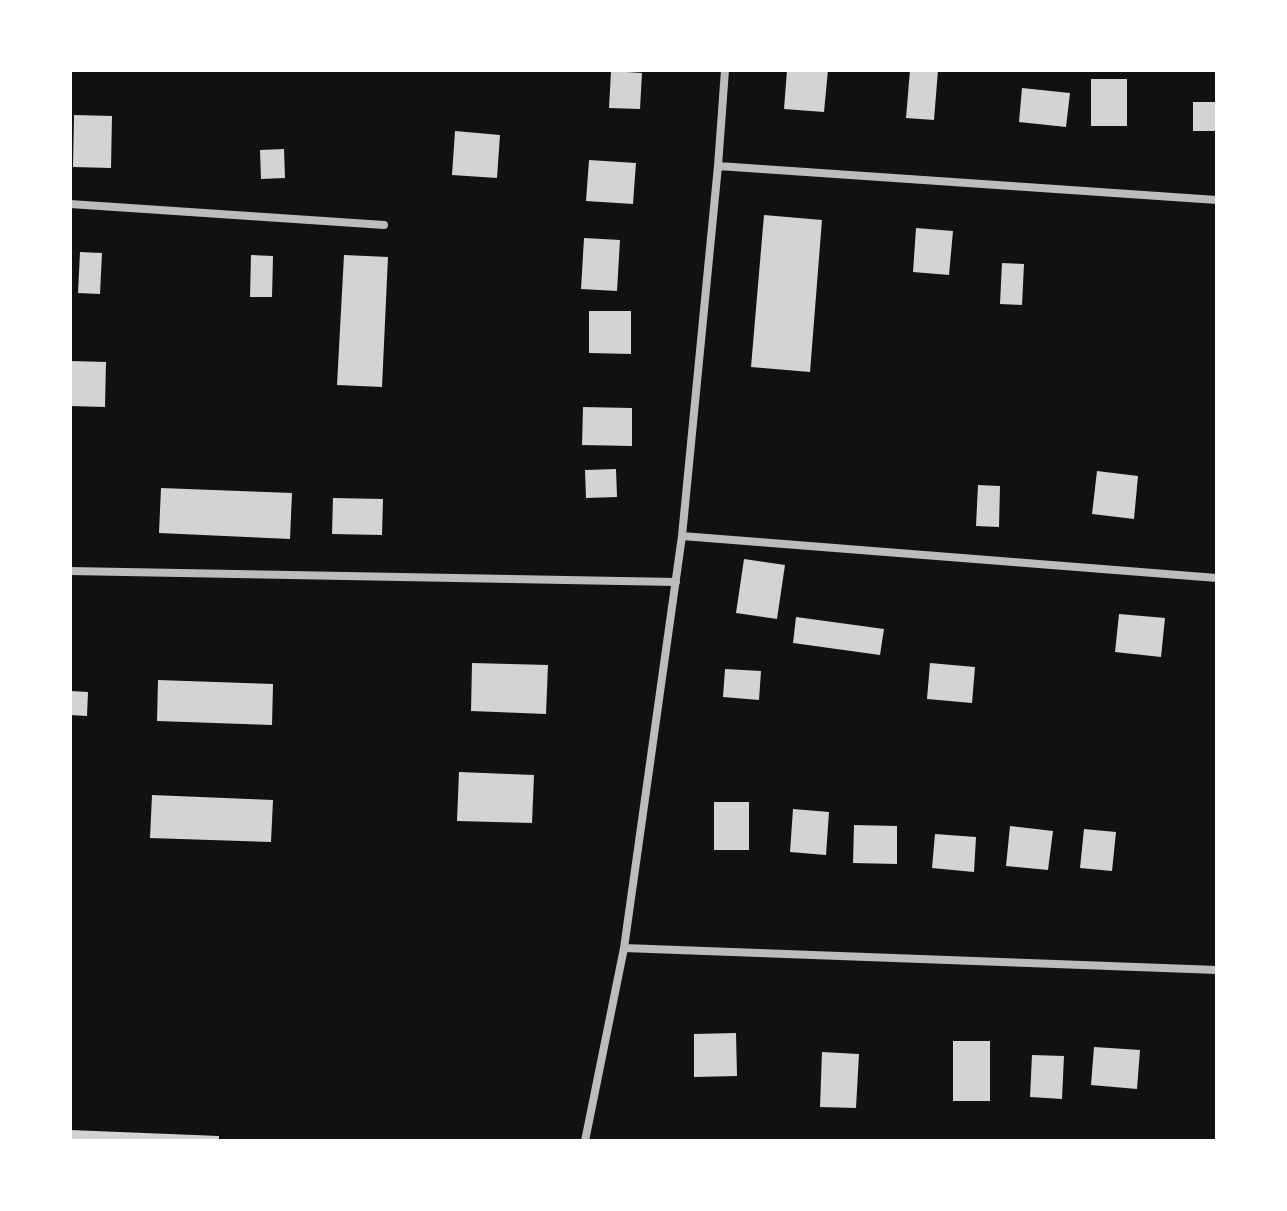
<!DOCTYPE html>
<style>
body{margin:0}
#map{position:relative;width:1287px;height:1211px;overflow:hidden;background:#111;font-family:Barlow,sans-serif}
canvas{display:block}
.frame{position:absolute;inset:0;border:72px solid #fff;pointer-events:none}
</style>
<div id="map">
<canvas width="1287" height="1211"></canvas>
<div class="frame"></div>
</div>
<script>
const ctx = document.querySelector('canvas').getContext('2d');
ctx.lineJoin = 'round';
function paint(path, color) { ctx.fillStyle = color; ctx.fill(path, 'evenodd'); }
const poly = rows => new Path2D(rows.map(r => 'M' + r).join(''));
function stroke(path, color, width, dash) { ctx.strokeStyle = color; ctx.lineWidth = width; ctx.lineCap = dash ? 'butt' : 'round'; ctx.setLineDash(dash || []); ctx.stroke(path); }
paint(poly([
 [787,70,828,70,824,112,784,109],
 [910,70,938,70,934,120,906,118],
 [611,71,642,73,640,109,609,108],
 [1091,79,1127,79,1127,126,1091,126],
 [1022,88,1070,93,1066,127,1019,122],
 [1193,102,1217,102,1217,131,1193,131],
 [74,115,112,116,111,168,73,167],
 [455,131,500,135,497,178,452,175],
 [284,149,285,178,261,179,260,150],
 [589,160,636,163,633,204,586,201],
 [764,215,822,220,810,372,751,367],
 [916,228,953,231,949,275,913,272],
 [584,238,620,240,617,291,581,289],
 [80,252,102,253,100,294,78,293],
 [251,255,273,256,272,297,250,297],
 [344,255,388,257,382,387,337,385],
 [1002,263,1024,264,1022,305,1000,304],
 [589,311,631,311,631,354,589,353],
 [70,361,106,362,105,407,70,406],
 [583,407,632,408,632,446,582,445],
 [616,469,617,497,586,498,585,470],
 [1097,471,1138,476,1134,519,1092,514],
 [978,485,1000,486,999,527,976,526],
 [161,488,292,493,290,539,159,533],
 [333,498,383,499,382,535,332,534],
 [744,559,785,565,777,619,736,613],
 [1119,614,1165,618,1161,657,1115,652],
 [796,617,884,629,880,655,793,643],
 [472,663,548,665,546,714,471,711],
 [930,663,975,667,972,703,927,699],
 [725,669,761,671,759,700,723,697],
 [158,680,273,684,272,725,157,721],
 [70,691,88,692,87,716,70,715],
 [459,772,534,775,532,823,457,821],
 [152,795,273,800,271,842,150,838],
 [714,802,749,802,749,850,714,850],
 [793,809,829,812,826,855,790,852],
 [854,825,897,826,897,864,853,863],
 [1010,826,1053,831,1048,870,1006,866],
 [1084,829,1116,832,1112,871,1080,868],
 [935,834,976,837,974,872,932,868],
 [736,1033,737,1076,694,1077,694,1034],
 [953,1041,990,1041,990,1101,953,1101],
 [1094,1047,1140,1050,1137,1089,1091,1085],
 [822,1052,859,1054,856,1108,820,1107],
 [1032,1055,1064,1056,1062,1099,1030,1097],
 [70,1130,219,1136,219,1141,70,1141]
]), '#d3d3d3');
stroke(poly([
 [718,166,1217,200],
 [70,204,384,225],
 [682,536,1217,578],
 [70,571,676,582],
 [624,948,1217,970],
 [585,1141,624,948,682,536,718,166,725,70]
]), '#bcbcbc', 8);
</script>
